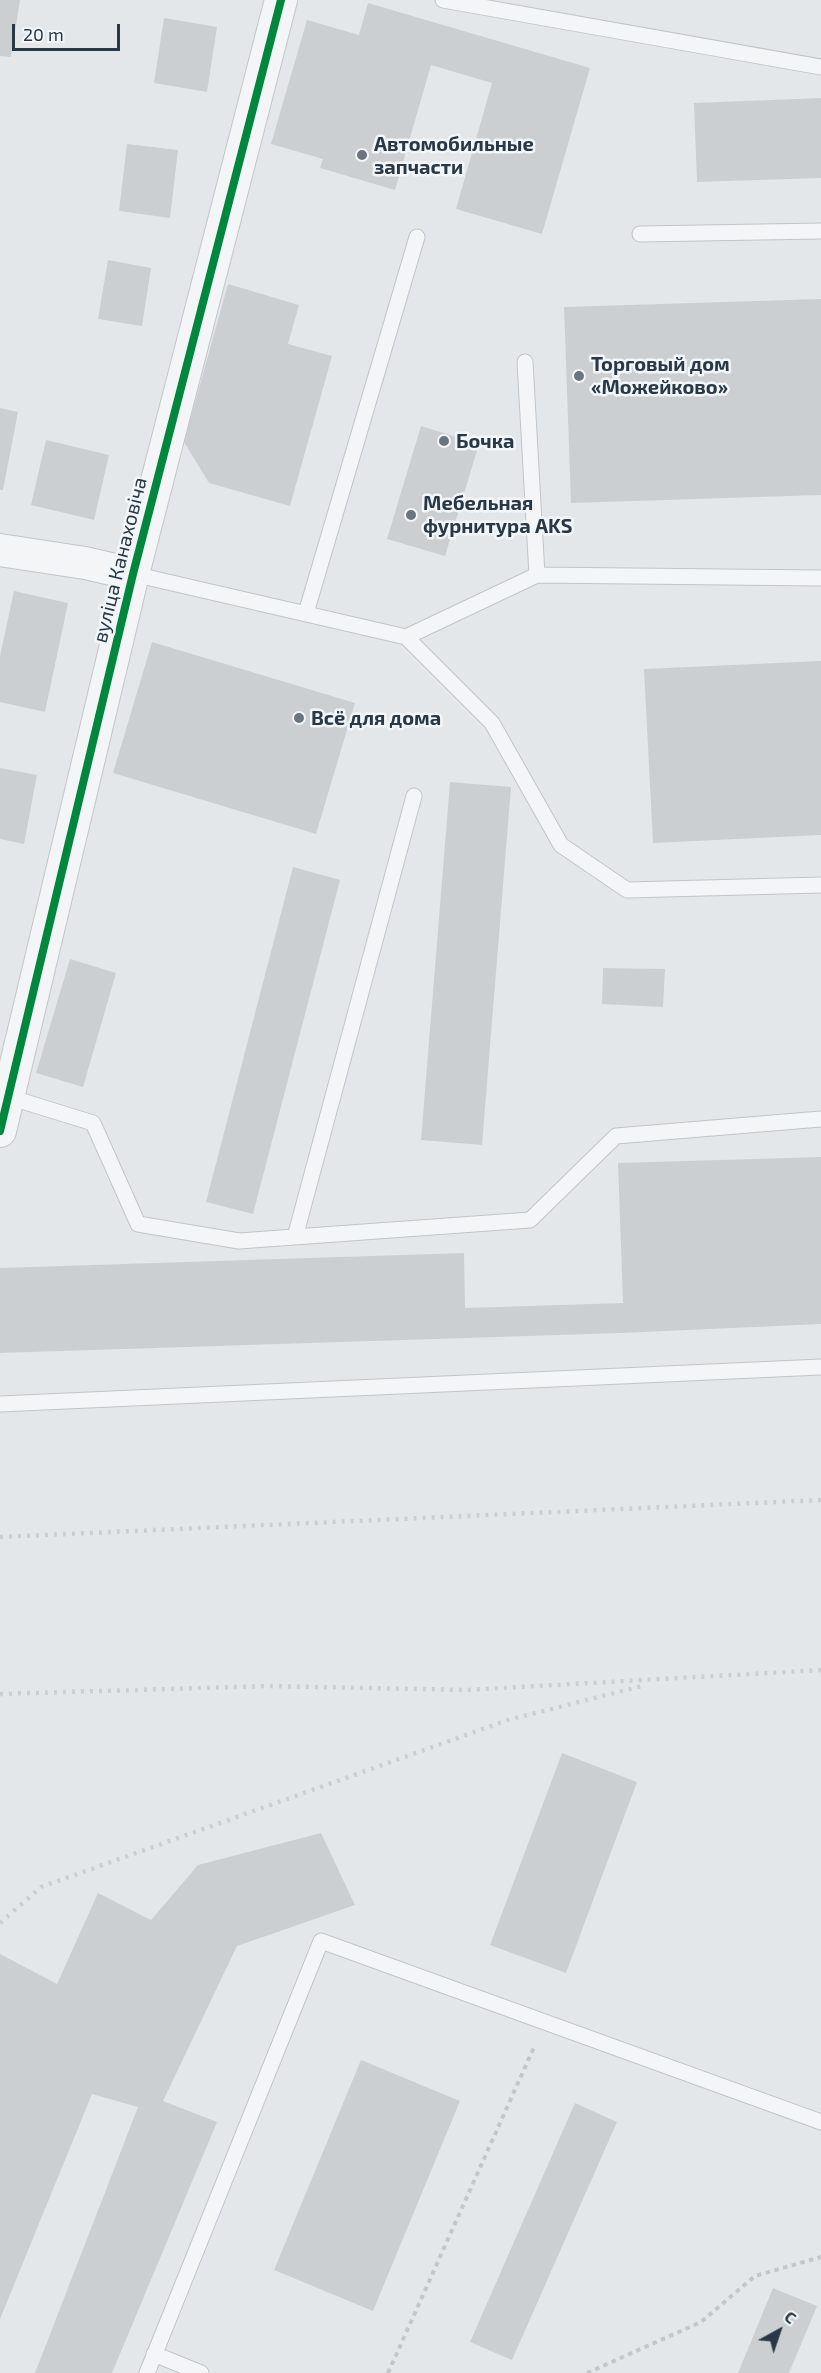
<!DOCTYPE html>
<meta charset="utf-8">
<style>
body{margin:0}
#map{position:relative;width:821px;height:2373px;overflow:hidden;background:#e4e7ea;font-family:"Exo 2",sans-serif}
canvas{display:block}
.north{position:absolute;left:749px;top:2301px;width:60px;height:60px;-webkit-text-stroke:4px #f2f6f9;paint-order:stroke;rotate:40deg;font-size:16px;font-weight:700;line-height:24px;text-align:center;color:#283846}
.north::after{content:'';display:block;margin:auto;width:21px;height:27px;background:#283846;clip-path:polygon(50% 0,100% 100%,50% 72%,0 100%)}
.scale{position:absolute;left:12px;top:24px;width:108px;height:27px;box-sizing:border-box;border:3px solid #283846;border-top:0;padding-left:8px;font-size:18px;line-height:21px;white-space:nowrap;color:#283846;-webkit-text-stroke:4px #f2f6f9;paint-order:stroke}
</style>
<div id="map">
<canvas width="821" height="2373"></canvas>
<div class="north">С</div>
<div class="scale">20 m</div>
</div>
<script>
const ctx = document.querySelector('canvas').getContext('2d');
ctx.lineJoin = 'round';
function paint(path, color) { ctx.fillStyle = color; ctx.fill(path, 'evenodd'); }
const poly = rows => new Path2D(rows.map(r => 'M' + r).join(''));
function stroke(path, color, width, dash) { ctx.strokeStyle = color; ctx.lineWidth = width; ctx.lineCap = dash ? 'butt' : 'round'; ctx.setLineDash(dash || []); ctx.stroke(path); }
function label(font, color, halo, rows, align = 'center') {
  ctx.font = font + ' "Exo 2",sans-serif'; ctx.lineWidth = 5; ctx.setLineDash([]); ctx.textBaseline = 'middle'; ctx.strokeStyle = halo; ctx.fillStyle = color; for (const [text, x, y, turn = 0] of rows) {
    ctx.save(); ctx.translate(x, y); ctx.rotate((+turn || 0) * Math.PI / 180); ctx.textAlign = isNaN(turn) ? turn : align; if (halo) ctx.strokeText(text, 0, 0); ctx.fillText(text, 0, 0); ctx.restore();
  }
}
paint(poly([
 [0,0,20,0,11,57,0,56],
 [368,3,590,68,542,234,456,209,492,83,431,65,395,190,320,168,323,159,271,144,307,20,359,35],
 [164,18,217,27,207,92,154,83],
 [821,98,821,178,697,182,694,103],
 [127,144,178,150,170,218,119,211],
 [108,260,151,268,142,326,98,319],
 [228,284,299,305,288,344,332,356,290,506,209,483,184,442],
 [821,299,821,495,571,503,564,307],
 [0,408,18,412,3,490,0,490],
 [421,426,479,444,445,556,387,539],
 [46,440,109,455,94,520,31,505],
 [14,591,68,603,45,712,0,702,0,656],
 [152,642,355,703,316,834,113,773],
 [821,661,821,835,653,843,644,669],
 [0,768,37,775,24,844,0,839],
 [450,782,511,787,482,1145,421,1140],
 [293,867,340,880,253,1214,206,1202],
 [70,959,116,973,83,1087,36,1073],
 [603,968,665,969,663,1007,602,1004],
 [821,1157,821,1324,621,1333,0,1353,0,1268,464,1253,465,1308,623,1303,618,1163],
 [562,1753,637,1782,566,1973,490,1945],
 [321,1833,355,1905,237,1946,163,2101,217,2122,112,2373,35,2373,138,2107,92,2094,0,2319,0,1954,57,1984,98,1893,151,1920,198,1865],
 [361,2060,460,2101,373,2311,274,2270],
 [575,2103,617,2122,512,2360,470,2342],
 [773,2288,817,2306,789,2373,738,2373]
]), '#cccfd2');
const lane = poly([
 [443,0,821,67],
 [640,234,821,231],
 [525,362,537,575],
 [133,574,406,637,492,723,561,845,627,890,821,885],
 [306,613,417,237],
 [406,637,537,575,821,578],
 [9,1097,93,1123,138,1224,239,1241,530,1220,616,1136,821,1119],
 [295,1237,414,796],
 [0,1404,821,1367],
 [154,2354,201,2373],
 [147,2373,321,1941,821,2122]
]);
const street = poly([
 [0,550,85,563,133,574],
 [0,1131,133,574,281,0]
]);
stroke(lane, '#c2c5c8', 17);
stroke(street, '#c2c5c8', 34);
stroke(poly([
 [388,2373,535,2045],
 [587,2373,701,2322,755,2276,821,2257]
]), '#c2c7ca', 4, [4.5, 4.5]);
stroke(lane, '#f3f5f6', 15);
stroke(street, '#f3f5f6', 32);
stroke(poly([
 [0,1537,821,1500],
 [0,1694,268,1686,466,1690,821,1670],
 [0,1923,41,1887,508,1720,646,1685]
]), '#cccfd1', 4.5, [3, 6]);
stroke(poly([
 [0,1131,133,574,281,0]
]), '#00873e', 8);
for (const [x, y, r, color] of [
 [362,155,6,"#6a757f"],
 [579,376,6,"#6a757f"],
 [444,441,6,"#6a757f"],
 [411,515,6,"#6a757f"],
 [299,718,6,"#6a757f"]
]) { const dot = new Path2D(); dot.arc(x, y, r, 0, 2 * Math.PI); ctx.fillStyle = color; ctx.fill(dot); stroke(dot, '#f2f6f9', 2); }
label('bold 20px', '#283846', '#f2f6f9', [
 ["Автомобильные",374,144],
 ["запчасти",374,167],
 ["Торговый дом",591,364],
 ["«Можейково»",591,387],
 ["Бочка",456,441],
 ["Мебельная",423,503],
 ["фурнитура AKS",423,526],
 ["Всё для дома",311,718]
], 'left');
label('20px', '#283846', '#f2f6f9', [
 ["вуліца Канаховіча",120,560,-76]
]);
</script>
